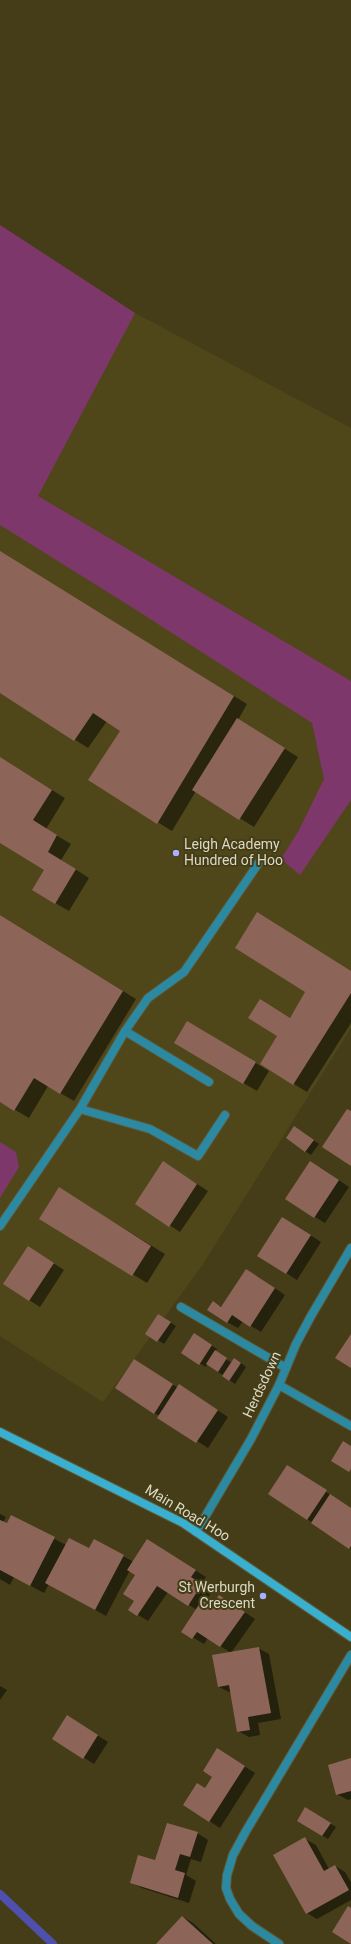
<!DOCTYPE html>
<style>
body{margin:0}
canvas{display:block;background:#443d18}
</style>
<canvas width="351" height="1944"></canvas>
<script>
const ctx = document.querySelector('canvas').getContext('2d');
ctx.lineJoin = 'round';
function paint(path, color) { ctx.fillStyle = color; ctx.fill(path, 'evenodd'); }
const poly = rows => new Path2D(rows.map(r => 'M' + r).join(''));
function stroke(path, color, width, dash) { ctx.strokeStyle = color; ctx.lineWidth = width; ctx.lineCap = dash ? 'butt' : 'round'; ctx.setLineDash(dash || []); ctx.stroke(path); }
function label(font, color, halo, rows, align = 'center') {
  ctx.font = font + ' Roboto,sans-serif'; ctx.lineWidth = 4; ctx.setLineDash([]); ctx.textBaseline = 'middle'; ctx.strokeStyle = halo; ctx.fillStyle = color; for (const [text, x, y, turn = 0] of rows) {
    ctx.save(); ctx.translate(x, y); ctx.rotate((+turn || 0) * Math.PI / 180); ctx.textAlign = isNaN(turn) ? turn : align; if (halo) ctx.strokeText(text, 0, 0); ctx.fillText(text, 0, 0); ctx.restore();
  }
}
paint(poly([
 [0,225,135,313,351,428,351,1028,203,1264,103,1402,0,1336]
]), '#4f4719');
paint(poly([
 [0,225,135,313,38,496,351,681,351,800,300,875,281,859,299,830,324,779,312,723,130,606,0,525],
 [0,1142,16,1152,19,1167,0,1198]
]), '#7e376a');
paint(poly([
 [0,552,247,704,238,720,298,757,254,827,196,791,172,831,89,780,121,730,107,721,88,748,0,692],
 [0,758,65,798,46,829,71,844,61,860,89,878,69,911,55,903,45,870,0,841],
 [0,915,136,999,74,1101,48,1086,29,1118,0,1101],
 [351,972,351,1023,307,1092,294,1084,290,1018,307,992],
 [187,1022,269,1071,257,1091,175,1043],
 [300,1131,319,1144,311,1155,305,1151],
 [321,1168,349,1187,325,1223,315,1217],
 [174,1169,208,1191,180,1232,136,1204],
 [73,1197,165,1254,147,1283,41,1218],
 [293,1224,321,1242,297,1280,258,1255],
 [39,1254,64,1270,40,1307,4,1284],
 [257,1276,285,1295,261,1332,243,1321,238,1328,227,1322,213,1302,222,1307],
 [164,1318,176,1326,164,1344,147,1333],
 [200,1338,217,1349,215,1352,232,1363,240,1362,246,1367,235,1384,207,1364,206,1367,182,1353],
 [135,1360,178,1388,190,1392,228,1417,208,1448,159,1417,160,1416,154,1413],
 [298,1473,351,1509,351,1549,270,1494],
 [0,1514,6,1517,3,1522,7,1525,12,1516,66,1545,89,1550,94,1540,134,1562,158,1547,206,1577,201,1584,212,1591,205,1603,212,1607,220,1596,255,1619,231,1653,208,1638,204,1644,182,1631,197,1610,168,1592,148,1621,130,1610,136,1600,137,1575,130,1570,106,1616,49,1584,44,1593,14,1577,10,1585,0,1579],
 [258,1648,269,1654,281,1719,258,1723,260,1735,249,1737,238,1731,231,1693,219,1687],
 [0,1686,7,1690,0,1700],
 [78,1723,108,1742,94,1764,53,1738],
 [228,1756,255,1773,220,1828,184,1805,206,1789],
 [351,1759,351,1799,348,1800,337,1794],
 [306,1808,336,1827,328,1839,298,1820],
 [197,1833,208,1840,201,1862,191,1859,186,1875,196,1881,189,1903,142,1888,131,1882,156,1861],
 [305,1839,316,1845,329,1869,335,1866,345,1872,351,1882,351,1900,317,1919,307,1913],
 [183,1917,193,1923,216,1944,158,1944]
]), '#0007');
stroke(poly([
 [0,1894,53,1944]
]), '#4f4fac', 8);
paint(poly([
 [0,551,234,696,157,824,88,780,120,731,93,713,74,741,0,693],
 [237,718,285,748,239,820,192,790],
 [0,757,52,790,33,820,57,835,48,852,76,869,55,904,32,890,44,870,0,843],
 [257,912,351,971,351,993,293,1085,260,1064,277,1036,248,1018,260,999,290,1018,305,992,235,948],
 [0,915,123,991,60,1094,34,1078,14,1111,0,1102],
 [187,1021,256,1062,243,1084,174,1043],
 [347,1109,351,1111,351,1166,322,1147],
 [294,1126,314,1140,305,1152,286,1138],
 [163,1161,197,1184,169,1227,135,1204],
 [310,1161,339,1180,314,1218,285,1199],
 [59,1187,151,1246,132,1276,39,1219],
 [282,1217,311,1235,286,1274,257,1256],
 [28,1246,54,1263,29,1301,3,1284],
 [246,1269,275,1288,250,1327,232,1315,227,1323,207,1310,213,1301,221,1307],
 [158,1314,171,1322,157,1342,145,1334],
 [194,1333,212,1345,199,1365,181,1353],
 [351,1334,351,1368,335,1358],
 [215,1350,227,1358,218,1372,206,1364],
 [234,1358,241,1363,229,1381,222,1376],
 [134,1359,173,1384,154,1414,115,1388],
 [179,1384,218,1410,196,1443,157,1418],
 [343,1441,351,1446,351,1469,349,1472,331,1461],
 [287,1465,327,1490,307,1520,268,1494],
 [330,1494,351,1508,351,1546,349,1549,311,1523],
 [11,1515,55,1537,30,1586,0,1570,0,1520,7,1523],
 [69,1538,89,1548,94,1539,124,1555,95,1610,45,1583],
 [147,1539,196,1570,191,1577,202,1584,188,1606,157,1586,137,1616,128,1610,134,1601,123,1594,135,1575,127,1570],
 [219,1595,245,1612,220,1647,197,1632,192,1639,181,1632,202,1600,212,1606],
 [259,1647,271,1713,248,1717,250,1730,237,1732,229,1685,218,1687,212,1655],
 [67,1715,98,1735,83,1759,52,1739],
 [217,1748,245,1766,209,1822,183,1805,197,1783,205,1788,212,1777,203,1771],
 [351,1758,351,1791,336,1795,328,1765],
 [305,1807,331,1823,322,1836,297,1821],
 [167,1823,198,1832,190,1857,180,1854,175,1870,185,1873,178,1898,130,1883,138,1855,155,1860],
 [305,1837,324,1871,335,1865,349,1890,306,1914,273,1855],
 [348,1906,351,1908,351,1944,332,1932],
 [182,1916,213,1944,156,1944]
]), '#8d6558');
const lane = poly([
 [125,1031,209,1082],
 [80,1109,150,1129,198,1156,225,1115],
 [0,1226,80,1109,125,1031,148,998,184,972,260,861],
 [181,1307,286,1368],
 [279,1385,351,1426]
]);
const street = poly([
 [196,1532,251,1439,279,1385,296,1344,311,1316,351,1248],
 [279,1944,252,1926,239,1914,230,1899,226,1888,227,1875,233,1855,246,1831,351,1655]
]);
const secondary = poly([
 [0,1432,183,1523,351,1637]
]);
stroke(lane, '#5f5937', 10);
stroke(street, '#5f5937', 10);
stroke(secondary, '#5f5937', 10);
stroke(lane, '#2c89a2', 8);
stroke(street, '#2c89a2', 8);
stroke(secondary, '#39b0cf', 8);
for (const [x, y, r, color] of [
 [176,853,4,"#a9b0fc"],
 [263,1596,4,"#a9b0fc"]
]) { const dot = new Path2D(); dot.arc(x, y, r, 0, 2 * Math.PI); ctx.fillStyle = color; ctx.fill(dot); stroke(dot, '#443d18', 1.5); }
label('14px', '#dcd9c4', '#443d18', [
 ["Leigh Academy",184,845],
 ["Hundred of Hoo",184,861],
 ["St Werburgh",255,1588,"right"],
 ["Crescent",255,1604,"right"]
], 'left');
label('14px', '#dcd9c4', '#443d18', [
 ["Herdsdown",263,1385,-65],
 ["Main Road Hoo",187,1514,31]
]);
</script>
